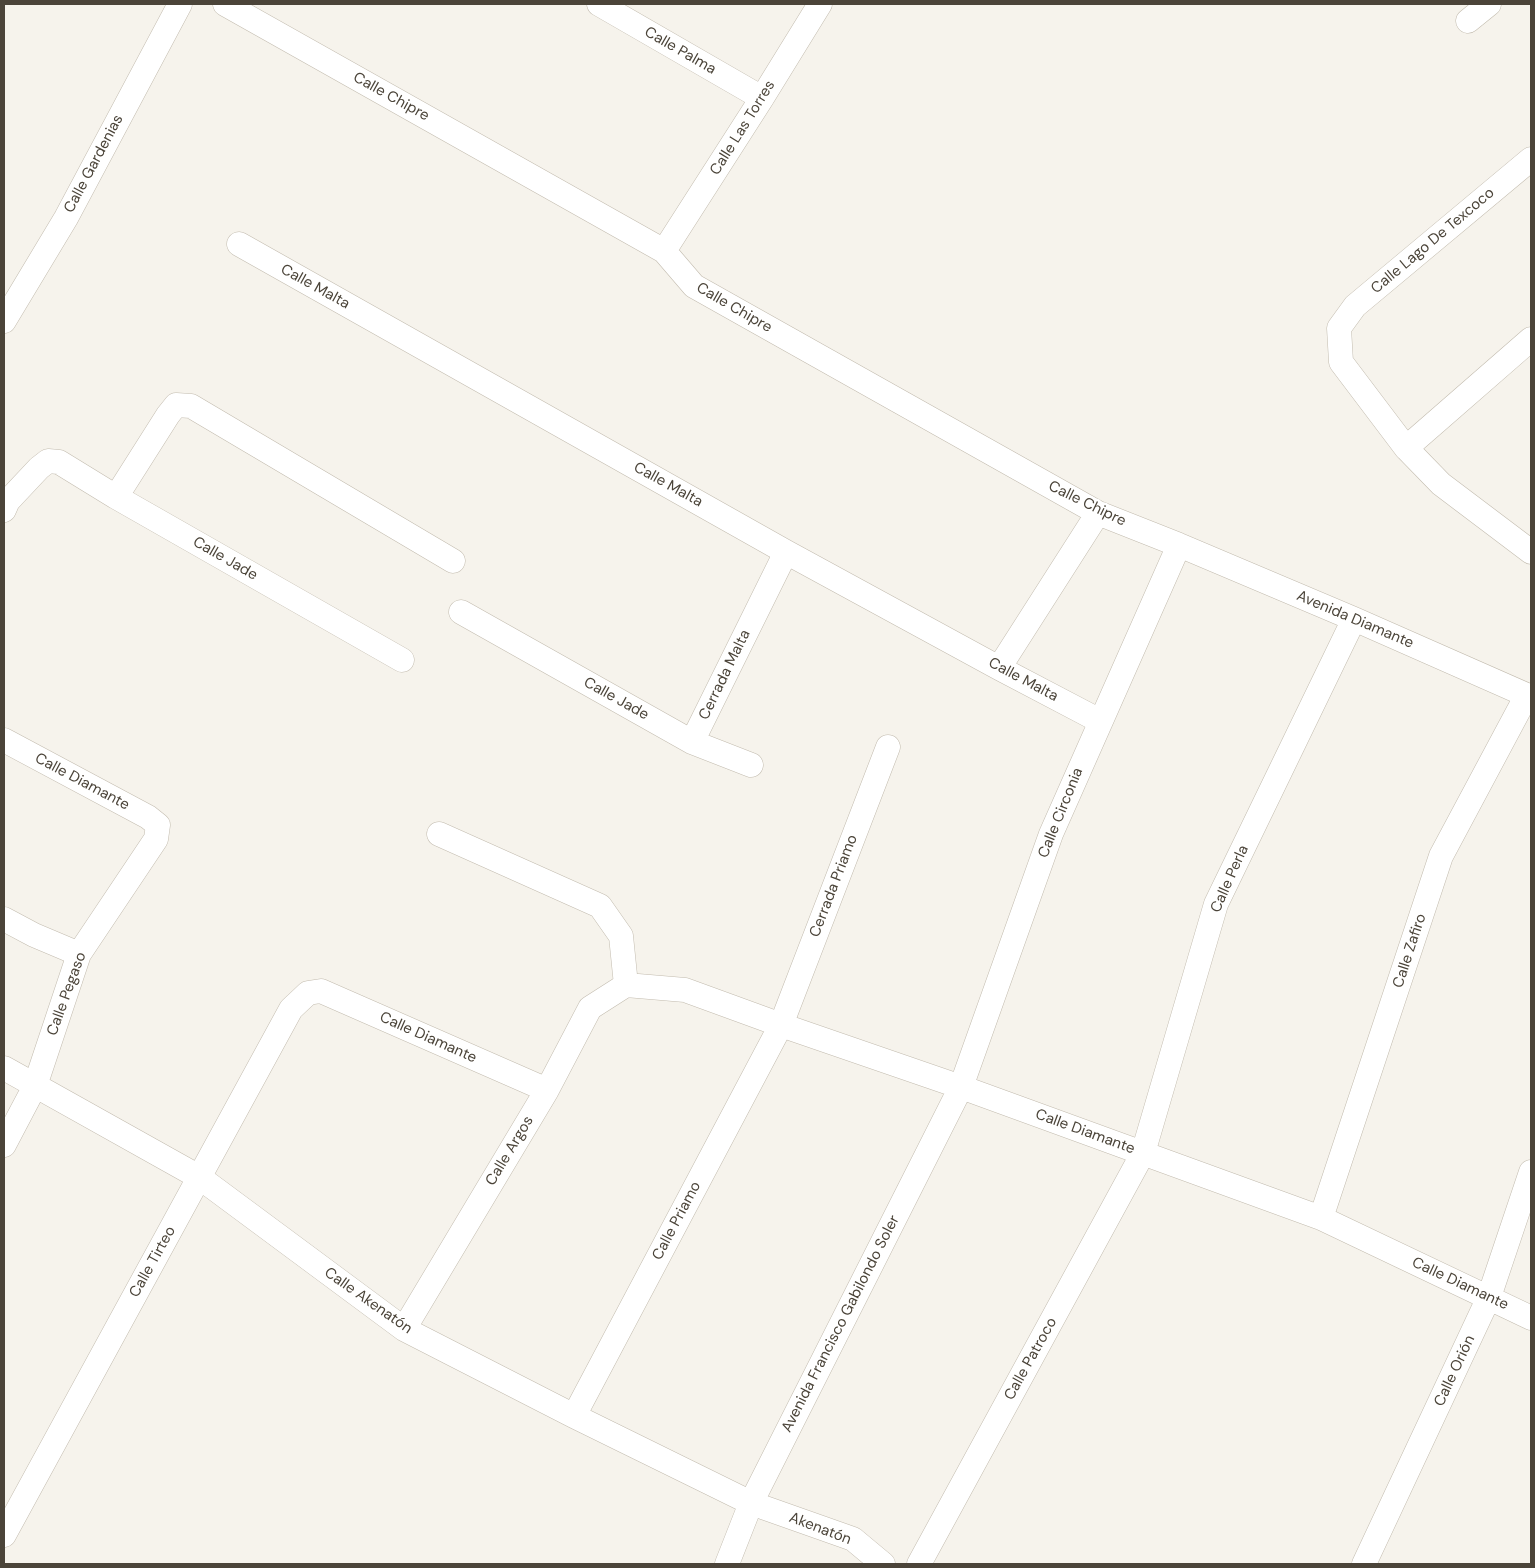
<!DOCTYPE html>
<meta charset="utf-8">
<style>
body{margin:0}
#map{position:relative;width:1535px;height:1568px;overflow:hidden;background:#f6f3ec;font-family:"DM Sans",sans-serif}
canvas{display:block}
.frame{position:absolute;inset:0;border:5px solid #4b4439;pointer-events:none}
</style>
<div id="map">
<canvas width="1535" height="1568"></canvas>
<div class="frame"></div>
</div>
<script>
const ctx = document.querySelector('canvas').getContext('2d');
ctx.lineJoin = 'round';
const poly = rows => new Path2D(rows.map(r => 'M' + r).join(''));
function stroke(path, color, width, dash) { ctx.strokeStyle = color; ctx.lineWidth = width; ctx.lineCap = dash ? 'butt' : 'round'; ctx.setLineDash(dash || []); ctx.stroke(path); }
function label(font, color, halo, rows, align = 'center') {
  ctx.font = font + ' "DM Sans",sans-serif'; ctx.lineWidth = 5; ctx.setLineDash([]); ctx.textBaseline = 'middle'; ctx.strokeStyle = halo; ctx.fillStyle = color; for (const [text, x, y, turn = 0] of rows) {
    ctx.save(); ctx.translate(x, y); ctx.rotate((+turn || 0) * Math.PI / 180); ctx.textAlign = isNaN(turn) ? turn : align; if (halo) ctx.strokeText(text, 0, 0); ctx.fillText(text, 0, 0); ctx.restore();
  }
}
const minor = poly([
 [225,4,664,251,694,286,1098,513,1179,545,1354,619,1531,697],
 [599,4,762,98],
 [1468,21,1489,4],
 [1531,159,1355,306,1339,328,1341,362,1406,448,1441,484,1531,552],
 [239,244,786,552,999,668,1100,721],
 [664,251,762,98,820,4],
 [4,321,66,218,180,4],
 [1406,448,1531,339],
 [116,497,168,415,176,405,191,406,453,561],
 [4,510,8,501,39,468,48,461,59,462,116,497,402,660],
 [461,612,692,742,751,765],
 [999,668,1098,513],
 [4,740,148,817,158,825,156,839,79,954,35,1086,4,1145],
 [692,742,786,552],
 [439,834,600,906,621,936,626,985],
 [4,919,34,935,79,954],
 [626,985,685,990,781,1025,961,1087,1321,1218,1531,1318],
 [4,1068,199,1177,404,1329,574,1416,751,1503,853,1539,883,1564],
 [1321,1218,1441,856,1527,695],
 [404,1329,547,1090,590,1008,626,985],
 [574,1416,781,1025,888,747],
 [4,1535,291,1009,308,993,321,991,547,1090],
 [727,1564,751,1503,961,1087,1051,834,1179,545],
 [919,1564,1143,1153,1216,904,1354,619],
 [1364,1564,1489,1297,1531,1172]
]);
stroke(minor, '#c2bbae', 25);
stroke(minor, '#fff', 24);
label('15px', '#4b4439', '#fff', [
 ["Calle Palma",680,51,30],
 ["Calle Chipre",391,97,29],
 ["Calle Las Torres",743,128,-58],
 ["Calle Gardenias",94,164,-62],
 ["Calle Lago De Texcoco",1433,241,-40],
 ["Calle Malta",315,287,29],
 ["Calle Chipre",734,308,30],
 ["Calle Malta",668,485,29],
 ["Calle Chipre",1087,504,26],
 ["Calle Jade",225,559,30],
 ["Avenida Diamante",1355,620,23],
 ["Cerrada Malta",725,675,-64],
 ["Calle Malta",1023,680,28],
 ["Calle Jade",616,699,29],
 ["Calle Diamante",82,782,28],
 ["Calle Circonia",1061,813,-68],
 ["Calle Perla",1230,879,-66],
 ["Cerrada Priamo",834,886,-69],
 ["Calle Zafiro",1410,951,-72],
 ["Calle Pegaso",67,994,-70],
 ["Calle Diamante",428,1038,24],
 ["Calle Diamante",1085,1132,20],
 ["Calle Argos",510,1151,-59],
 ["Calle Priamo",677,1221,-62],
 ["Calle Tirteo",153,1262,-61],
 ["Calle Diamante",1460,1284,25],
 ["Calle Akenatón",368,1301,35],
 ["Avenida Francisco Gabilondo Soler",841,1324,-63],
 ["Calle Patroco",1031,1359,-61],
 ["Calle Orión",1455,1371,-65],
 ["Akenatón",820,1529,21]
]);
</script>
